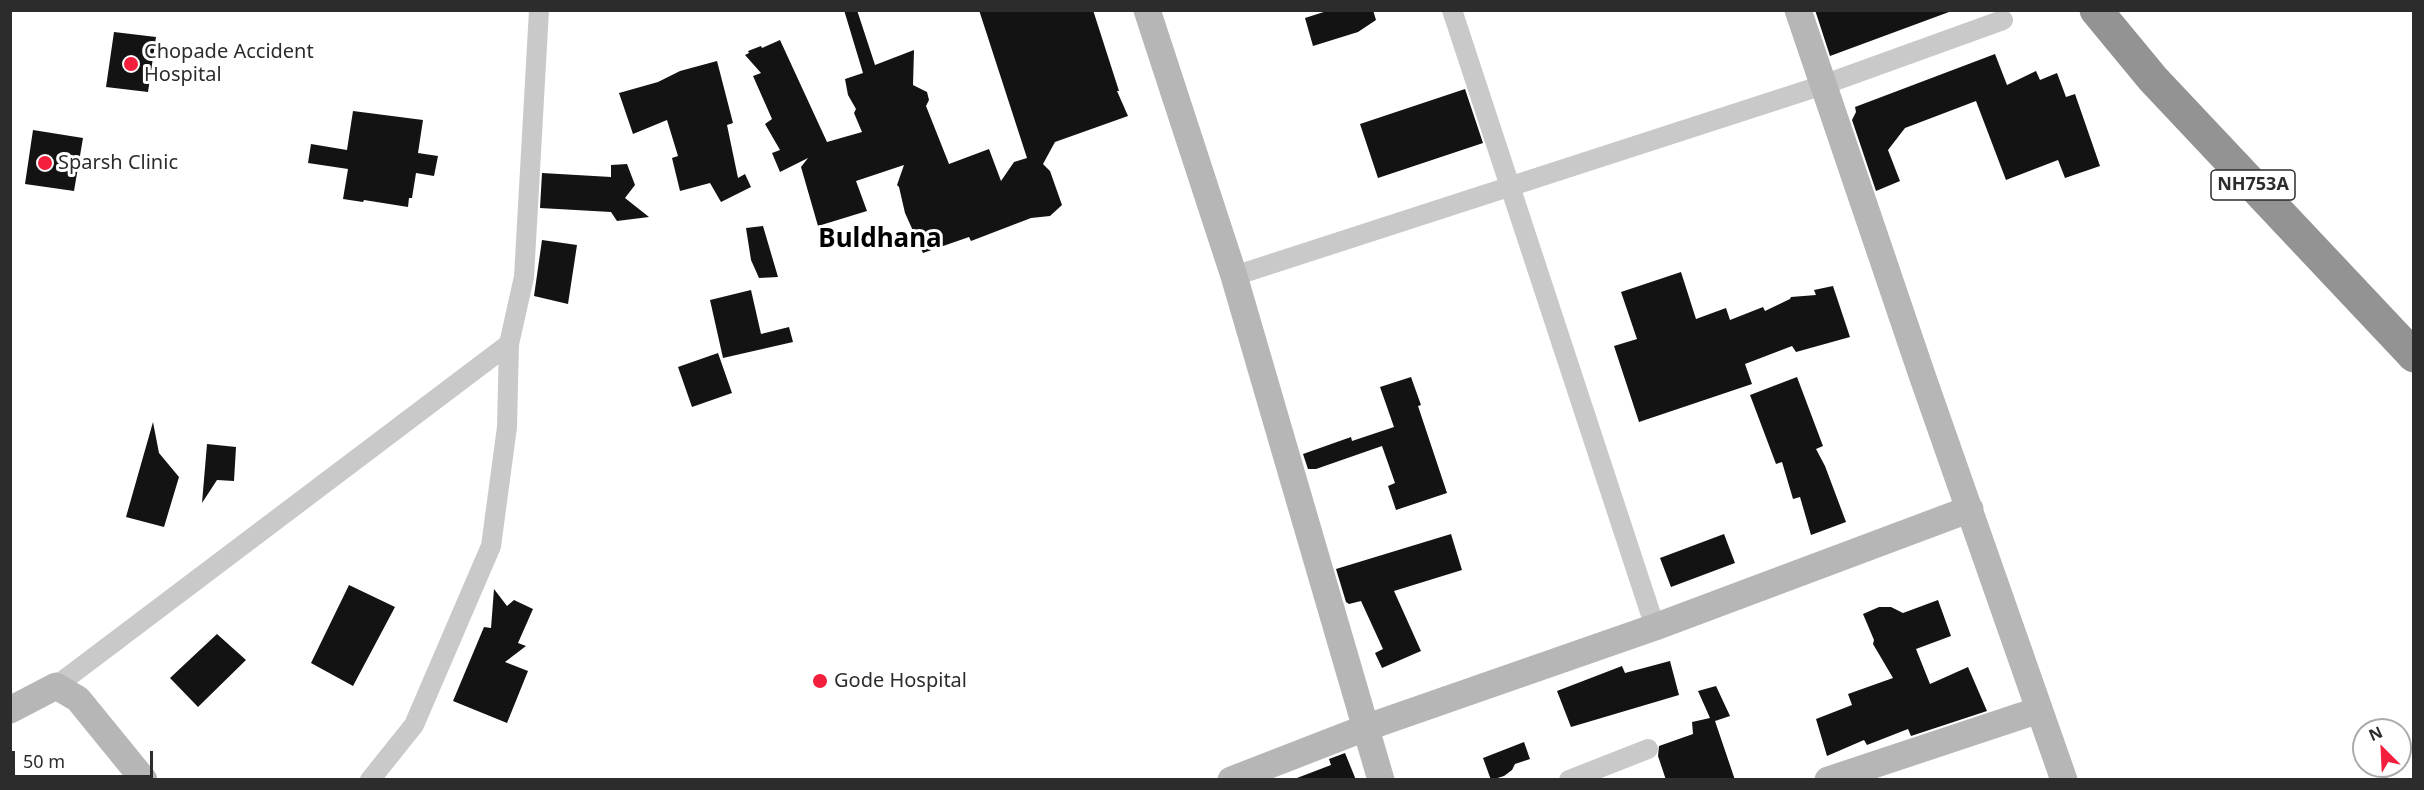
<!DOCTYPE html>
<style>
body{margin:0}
#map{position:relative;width:2424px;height:790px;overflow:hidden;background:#fff;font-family:"Noto Sans",sans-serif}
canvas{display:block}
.frame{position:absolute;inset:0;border:12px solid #2c2c2c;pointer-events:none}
.north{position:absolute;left:2352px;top:718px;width:60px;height:60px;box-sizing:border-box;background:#fff;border:2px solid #ababab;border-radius:50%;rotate:336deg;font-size:16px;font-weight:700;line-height:24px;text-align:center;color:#2c2c2c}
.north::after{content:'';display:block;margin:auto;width:21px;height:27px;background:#f41e3d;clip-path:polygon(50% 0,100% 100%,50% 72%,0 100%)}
.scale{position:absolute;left:12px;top:751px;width:141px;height:27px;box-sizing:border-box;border:3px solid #2c2c2c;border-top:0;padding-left:8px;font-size:18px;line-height:21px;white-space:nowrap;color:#2c2c2c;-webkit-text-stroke:4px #fff;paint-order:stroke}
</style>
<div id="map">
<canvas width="2424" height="790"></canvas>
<div class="frame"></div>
<div class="north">N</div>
<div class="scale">50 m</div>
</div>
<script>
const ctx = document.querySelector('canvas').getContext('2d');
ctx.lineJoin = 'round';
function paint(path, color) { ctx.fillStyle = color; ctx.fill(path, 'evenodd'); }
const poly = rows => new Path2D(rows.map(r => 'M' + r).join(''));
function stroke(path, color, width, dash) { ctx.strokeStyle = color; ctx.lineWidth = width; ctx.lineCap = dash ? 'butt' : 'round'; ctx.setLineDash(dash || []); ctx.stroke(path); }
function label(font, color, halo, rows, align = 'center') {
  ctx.font = font + ' "Noto Sans",sans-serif'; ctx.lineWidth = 6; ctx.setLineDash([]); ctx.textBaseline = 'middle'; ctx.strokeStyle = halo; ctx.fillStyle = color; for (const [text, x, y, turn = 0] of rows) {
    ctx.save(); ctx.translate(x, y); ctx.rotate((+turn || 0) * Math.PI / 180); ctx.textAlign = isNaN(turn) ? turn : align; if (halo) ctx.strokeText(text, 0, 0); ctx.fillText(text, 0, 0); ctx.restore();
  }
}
paint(poly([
 [844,10,857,10,875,65,914,50,913,85,927,92,929,100,926,106,949,164,989,149,1001,181,1014,162,1027,158,979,10,1093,10,1119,91,1117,91,1128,116,1055,142,1043,164,1050,171,1062,205,1050,216,1031,218,971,241,969,237,923,253,905,213,899,187,897,185,904,165,856,181,867,211,818,226,801,167,808,158,780,172,772,153,780,150,765,124,772,119,753,76,761,73,745,55,749,53,748,51,761,46,762,48,780,40,827,142,862,132,854,113,856,109,848,95,845,79,863,73],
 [1330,10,1373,10,1376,20,1358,32,1313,46,1305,18],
 [1815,10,1949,10,1949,12,1830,56],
 [114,32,156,37,148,92,106,87],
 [1995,54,2007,85,2036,71,2040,80,2057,73,2066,97,2075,94,2100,166,2065,178,2058,160,2006,180,1976,101,1905,128,1888,150,1900,181,1876,191,1852,120,1856,112,1855,107],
 [717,61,733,123,727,125,738,178,745,174,751,187,721,202,710,183,680,191,672,158,678,156,667,120,633,134,619,93,658,82,680,71],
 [1465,89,1483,143,1378,178,1360,124],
 [353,111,423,120,418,153,438,156,434,176,416,173,412,198,409,198,408,207,364,200,363,202,343,199,348,169,308,163,311,144,347,150],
 [33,130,83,138,74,191,25,184],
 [627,164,635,185,625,198,649,217,617,221,611,212,540,208,542,173,611,177,611,165],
 [763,226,778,277,759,278,751,260,746,228],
 [542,240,577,245,568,304,534,296],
 [1681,272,1696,319,1726,308,1730,320,1763,307,1765,311,1790,299,1791,297,1816,295,1814,290,1833,286,1850,337,1796,352,1792,346,1745,364,1752,384,1639,422,1614,346,1637,339,1621,292],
 [751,290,761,334,789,327,793,342,723,358,710,300],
 [718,353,732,393,692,407,678,367],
 [1411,377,1421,405,1418,406,1447,493,1396,510,1388,486,1395,483,1382,446,1316,469,1308,469,1303,454,1351,437,1352,441,1394,427,1380,387],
 [1797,377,1823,446,1816,449,1825,466,1846,522,1811,535,1800,497,1793,499,1782,462,1776,464,1750,395],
 [153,422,159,453,179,477,164,527,126,517],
 [207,444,236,447,234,481,217,480,202,503],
 [1451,534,1462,570,1394,591,1421,651,1382,668,1375,653,1383,649,1361,601,1349,604,1346,602,1336,569],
 [1724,534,1735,563,1671,587,1660,558],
 [349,585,395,607,353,686,311,663],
 [494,589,507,606,514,600,533,609,518,643,526,646,505,662,528,671,507,723,453,701,484,627,491,628],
 [1938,600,1951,636,1916,649,1930,684,1968,667,1987,711,1911,736,1908,729,1867,745,1864,740,1827,756,1816,719,1852,705,1848,694,1893,678,1873,644,1874,640,1863,614,1879,607,1891,607,1903,613],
 [217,634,246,660,198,707,170,678],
 [1670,661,1679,695,1571,727,1557,691,1622,666,1625,673],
 [1716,686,1730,716,1715,721,1735,780,1666,780,1658,756,1659,746,1693,734,1692,722,1710,718,1698,691],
 [1524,742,1530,759,1515,764,1512,770,1504,776,1491,780,1483,758],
 [1345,753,1356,780,1297,780,1297,778,1331,765,1329,759]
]), '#131313');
stroke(poly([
 [1452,10,1655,627],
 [1234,276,1823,85,2003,20],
 [56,686,509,344,524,277,539,10],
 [370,780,414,725,491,546,507,427,509,344],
 [1569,780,1648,749]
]), '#c9c9c9', 20);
stroke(poly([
 [1147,10,1234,276,1381,780],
 [1798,10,1922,375,2064,780],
 [10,710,56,686,78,699,144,780],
 [1231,780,1365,728,1655,627,1970,509],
 [1828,780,2039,710]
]), '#b6b6b6', 27);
stroke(poly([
 [2096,10,2153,79,2414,356]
]), '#939393', 33);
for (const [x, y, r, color] of [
 [131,64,8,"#f41e3d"],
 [45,163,8,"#f41e3d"],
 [820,681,8,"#f41e3d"]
]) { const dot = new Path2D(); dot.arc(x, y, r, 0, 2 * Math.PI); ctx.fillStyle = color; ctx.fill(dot); stroke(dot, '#fff', 2); }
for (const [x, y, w] of [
 [2253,185,84]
]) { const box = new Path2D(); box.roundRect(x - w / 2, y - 15, w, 30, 4.5); ctx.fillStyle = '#fff'; ctx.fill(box); stroke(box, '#2c2c2c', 1.5); }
label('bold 18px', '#2c2c2c', null, [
 ["NH753A",2253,185]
]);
label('20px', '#2c2c2c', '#fff', [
 ["Chopade Accident",144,52],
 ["Hospital",144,75],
 ["Sparsh Clinic",58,163],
 ["Gode Hospital",834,681]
], 'left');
label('bold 26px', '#000', '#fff', [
 ["Buldhana",880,240]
]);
</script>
